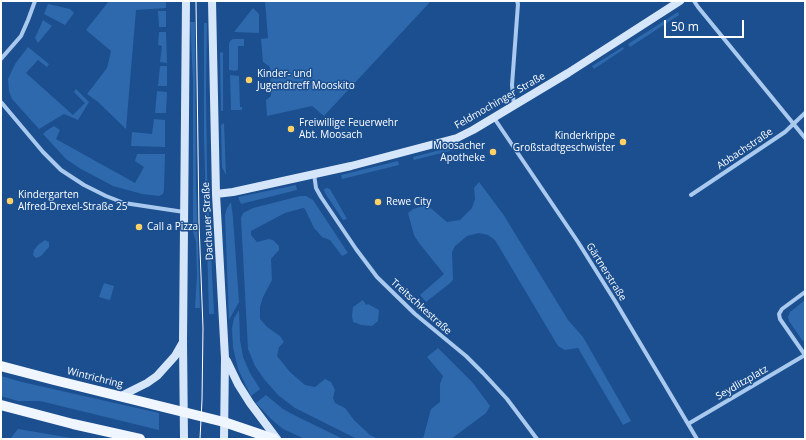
<!DOCTYPE html>
<meta charset="utf-8">
<style>
body{margin:0}
#map{position:relative;width:806px;height:440px;overflow:hidden;background:#1b4f8f;font-family:"Open Sans",sans-serif}
canvas{display:block}
.frame{position:absolute;inset:0;border:2px solid #fff;pointer-events:none}
.scale{position:absolute;left:664px;top:20px;width:80px;height:18px;box-sizing:border-box;border:2px solid #fff;border-top:0;padding-left:5px;font-size:12px;line-height:14px;white-space:nowrap;color:#fff;-webkit-text-stroke:3px #1b4f8f;paint-order:stroke}
</style>
<div id="map">
<canvas width="806" height="440"></canvas>
<div class="frame"></div>
<div class="scale">50 m</div>
</div>
<script>
const ctx = document.querySelector('canvas').getContext('2d');
ctx.lineJoin = 'round';
function paint(path, color) { ctx.fillStyle = color; ctx.fill(path, 'evenodd'); }
const poly = rows => new Path2D(rows.map(r => 'M' + r).join(''));
function stroke(path, color, width, dash) { ctx.strokeStyle = color; ctx.lineWidth = width; ctx.lineCap = dash ? 'butt' : 'round'; ctx.setLineDash(dash || []); ctx.stroke(path); }
function label(font, color, halo, rows, align = 'center') {
  ctx.font = font + ' "Open Sans",sans-serif'; ctx.lineWidth = 3; ctx.setLineDash([]); ctx.textBaseline = 'middle'; ctx.strokeStyle = halo; ctx.fillStyle = color; for (const [text, x, y, turn = 0] of rows) {
    ctx.save(); ctx.translate(x, y); ctx.rotate((+turn || 0) * Math.PI / 180); ctx.textAlign = isNaN(turn) ? turn : align; if (halo) ctx.strokeText(text, 0, 0); ctx.fillText(text, 0, 0); ctx.restore();
  }
}
paint(poly([
 [109,1,166,1,166,8,136,10,126,129,98,102,87,94,107,68,111,51,86,30],
 [265,1,431,1,324,116,312,106,267,116,266,100,271,96,270,67,263,62,261,39,268,38],
 [48,4,70,9,74,13,65,25,44,14],
 [253,8,259,14,259,33,234,32],
 [158,11,166,11,166,27,159,27],
 [678,12,679,15,630,47,628,44],
 [43,20,52,26,38,43,35,38],
 [190,22,195,22,196,185,200,308,195,308,197,275,196,242,193,232,193,81],
 [204,23,207,23,206,89,207,173,214,314,209,314,204,136],
 [159,32,166,32,167,63,160,62,162,46,158,45],
 [233,39,244,39,244,46,238,46,238,69,236,71,229,70,229,44,230,41],
 [28,47,49,64,47,67,38,60,26,73,73,115,85,103,74,92,76,89,89,102,78,120,64,114,39,129,12,99,9,91,8,79,15,64],
 [623,47,624,49,594,69,592,66],
 [223,52,223,111,221,111,220,53],
 [160,66,167,66,167,86,158,86],
 [230,75,239,76,240,107,242,107,242,110,231,110],
 [157,91,167,92,166,113,155,113],
 [154,119,165,120,165,147,131,146,132,132,152,134],
 [224,123,226,175,222,167,221,125],
 [54,126,60,130,56,139,135,183,144,167,135,161,137,154,165,154,164,190,163,194,159,196,142,194,113,186,81,169,66,159,43,134,46,131],
 [468,143,469,146,414,160,413,157],
 [398,161,399,165,342,179,341,175],
 [479,182,503,214,568,320,583,337,631,421,623,425,578,348,565,350,558,346,495,240,488,235,479,233,467,236,455,246,452,252,453,280,449,284,426,302,420,295,444,274,419,243,414,235,408,213,413,209,427,205,447,222,460,220,472,208,475,199,474,188],
 [296,185,297,190,241,204,238,197],
 [327,188,330,189,347,219,343,220,325,193,324,189],
 [300,196,306,196,313,200,348,253,342,256,330,240,322,237,314,228,305,209,303,208,285,213,251,231,251,235,257,242,269,239,273,240,279,246,279,250,271,259,272,280,263,297,260,307,260,319,267,327,280,336,284,342,279,347,277,356,290,372,305,385,315,387,325,379,331,382,335,390,333,398,335,403,345,408,354,420,370,435,378,439,357,439,295,408,278,395,264,379,255,366,248,349,241,218,243,213,253,208],
 [231,202,233,218,239,302,229,320,225,215,227,208],
 [45,240,49,242,49,247,41,256,36,258,33,255,34,250,38,245],
 [104,283,114,286,110,300,99,297],
 [363,300,366,305,368,304,379,310,378,321,372,326,361,325,353,322,352,316,353,307],
 [805,300,805,342,802,340,789,321,788,317,790,312],
 [239,310,240,340,243,357,250,373,260,389,251,396,238,369,233,347,232,328,234,318],
 [438,348,473,383,490,406,486,413,451,439,423,439,431,409,440,402,440,384,443,376,427,357],
 [1,376,22,382,159,413,159,430,40,401,18,401,1,396],
 [266,395,283,409,292,414,343,439,305,439,283,429,270,418,256,403],
 [18,429,77,439,10,439]
]), '#2e69ad');
stroke(poly([
 [694,1,698,7,805,138],
 [1,59,21,36,28,20,35,1],
 [1,102,43,152,61,170,84,185,106,196,124,203,184,212],
 [514,106,512,85,518,4,517,1],
 [494,118,578,242,615,301,697,439],
 [314,174,316,188,321,197,356,249,377,277,415,314,466,356,483,373,507,399,537,439],
 [691,195,785,132,805,113],
 [805,355,780,319,779,314,782,309,805,292],
 [688,424,805,355]
]), '#a9c9ee', 4);
stroke(poly([
 [212,1,216,194,225,358,224,439],
 [216,194,233,192,351,166,457,138,473,130,568,73,680,1],
 [227,361,238,384,250,403,277,439],
 [121,396,147,383,157,376,175,356,183,342],
 [184,439,183,341,186,1]
]), '#d6e6fa', 8);
stroke(poly([
 [1,366,54,380,224,422,274,439],
 [1,405,73,424,140,439]
]), '#f0f6ff', 10);
stroke(poly([
 [196,1,199,223,203,328,202,400,200,439]
]), '#fff', 1);
for (const [x, y, r, color] of [
 [249,80,4,"#ffd166"],
 [291,129,4,"#ffd166"],
 [623,142,4,"#ffd166"],
 [493,152,4,"#ffd166"],
 [10,201,4,"#ffd166"],
 [378,202,4,"#ffd166"],
 [139,227,4,"#ffd166"]
]) { const dot = new Path2D(); dot.arc(x, y, r, 0, 2 * Math.PI); ctx.fillStyle = color; ctx.fill(dot); stroke(dot, '#1b4f8f', 1.5); }
label('10px', '#fff', '#1b4f8f', [
 ["Kinder- und",257,74],
 ["Jugendtreff Mooskito",257,86],
 ["Freiwillige Feuerwehr",299,123],
 ["Abt. Moosach",299,135],
 ["Kinderkrippe",615,136,"right"],
 ["Großstadtgeschwister",615,148,"right"],
 ["Moosacher",485,146,"right"],
 ["Apotheke",485,158,"right"],
 ["Kindergarten",18,195],
 ["Alfred-Drexel-Straße 25",18,207],
 ["Rewe City",386,202],
 ["Call a Pizza",147,227]
], 'left');
label('10px', '#fff', '#1b4f8f', [
 ["Feldmochinger Straße",500,101,-30],
 ["Abbachstraße",745,149,-34],
 ["Dachauer Straße",208,221,-93],
 ["Gärtnerstraße",606,272,58],
 ["Treitschkestraße",421,307,42],
 ["Wintrichring",95,378,14],
 ["Seydlitzplatz",742,383,-30]
]);
</script>
